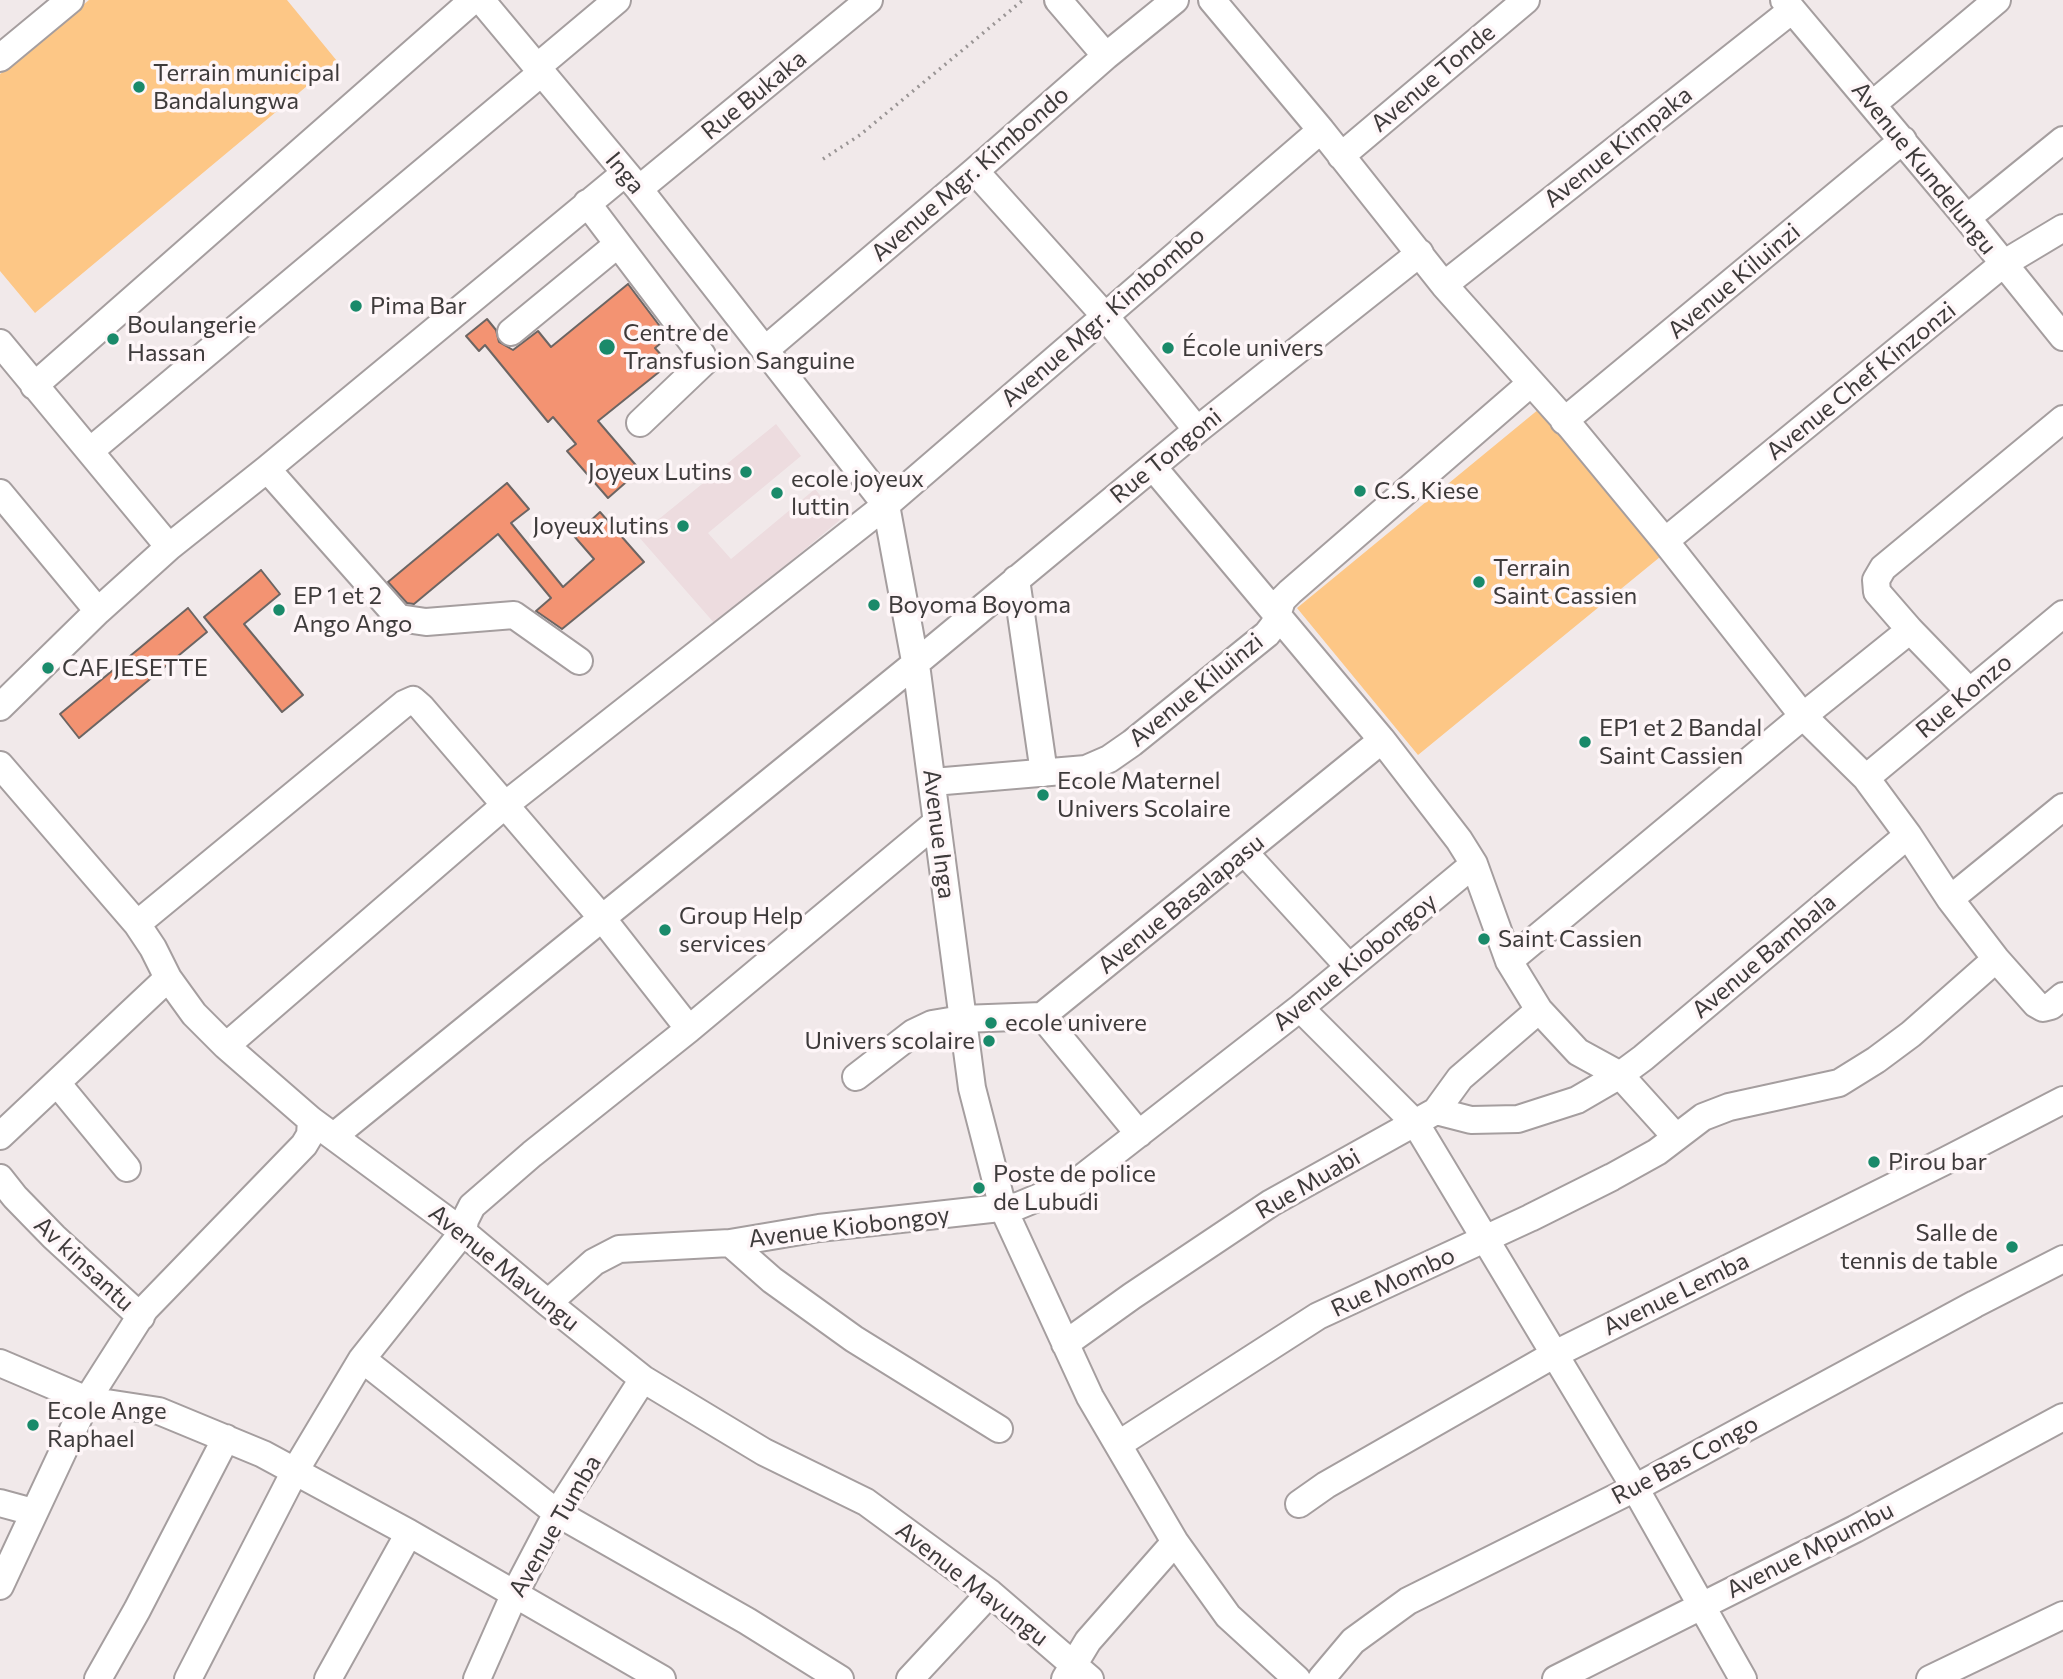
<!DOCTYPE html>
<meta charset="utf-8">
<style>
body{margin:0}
canvas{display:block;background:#f1e9ea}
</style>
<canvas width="2063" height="1679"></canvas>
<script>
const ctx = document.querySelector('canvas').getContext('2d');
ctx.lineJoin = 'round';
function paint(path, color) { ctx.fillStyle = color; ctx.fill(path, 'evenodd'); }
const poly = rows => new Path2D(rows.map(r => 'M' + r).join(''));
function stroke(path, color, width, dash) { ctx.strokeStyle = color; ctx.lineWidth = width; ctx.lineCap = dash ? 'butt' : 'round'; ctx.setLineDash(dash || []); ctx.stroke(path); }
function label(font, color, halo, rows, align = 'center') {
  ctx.font = font + ' Commissioner,sans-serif'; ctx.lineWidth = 7; ctx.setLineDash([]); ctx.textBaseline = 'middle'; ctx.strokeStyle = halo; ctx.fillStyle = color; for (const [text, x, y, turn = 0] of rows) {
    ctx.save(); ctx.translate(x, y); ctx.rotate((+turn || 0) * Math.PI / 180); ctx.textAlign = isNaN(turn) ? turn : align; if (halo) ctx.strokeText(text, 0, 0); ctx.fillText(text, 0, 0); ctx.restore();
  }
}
paint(poly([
 [776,424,801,456,708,533,731,559,815,489,840,520,715,624,638,536]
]), '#eddcdf');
paint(poly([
 [89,0,287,0,337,61,35,313,0,271,0,74],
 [1539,409,1660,557,1418,755,1297,608]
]), '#fdc786');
const building = poly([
 [628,284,668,337,655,348,669,364,598,421,640,470,608,498,567,451,576,444,553,417,548,422,485,345,479,351,466,336,487,319,496,330,499,342,513,350,538,331,551,347,628,284],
 [507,483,529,509,511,523,563,587,594,559,574,536,600,512,644,562,562,629,536,611,551,598,498,534,414,604,407,603,388,582,507,483],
 [261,570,280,594,244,624,303,695,282,712,204,617,261,570],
 [188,608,207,632,79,738,60,714,188,608]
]);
paint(building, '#f39372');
stroke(building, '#6c6563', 2);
const minor = poly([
 [481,0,639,189,886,505,917,672,972,1088,1003,1208,1090,1397,1175,1542,1228,1616,1297,1679],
 [1058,0,1106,56],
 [1212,0,1321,130,1444,285,1570,426,1665,541,1803,716,1866,778,1908,835,1950,899,1996,959,2036,1004,2043,1008,2051,1006,2063,996],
 [1784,0,1967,218,2063,337],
 [0,58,70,0],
 [536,68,617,0],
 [1873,104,1997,0],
 [1341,156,1526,0],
 [975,171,1105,316,1197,430],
 [639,189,869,0],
 [587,203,702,355,704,362,640,423],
 [1967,218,2063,140],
 [1444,285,1792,10],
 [511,332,618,244],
 [0,343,169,547,267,469,625,173],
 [766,349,975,171,1106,56,1175,0],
 [34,386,473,0],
 [1564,421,1903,140],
 [90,451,541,73],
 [1153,467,1382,740,1459,840,1474,864,1509,961,1539,1010,1578,1052,1620,1075,1676,1137],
 [267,469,399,618,426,622,514,615,579,661],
 [0,493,98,611],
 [1665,541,2003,264,2063,228],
 [1016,579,1044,773],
 [1969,691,1910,630,1877,592,1876,580,1883,568,2063,419],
 [0,707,98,611,169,547],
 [0,765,137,924,153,948,168,978,194,1014,226,1046,311,1120,463,1232,548,1303,643,1379,764,1452,866,1502,990,1593,1090,1679],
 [1866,778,2063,614],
 [933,782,1086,769,1109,759,1132,743,1267,634,1274,625,1282,600,1290,592,1531,383],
 [1245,853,1349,967],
 [1950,899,2063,807],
 [137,924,404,704,413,700,421,707,602,918,689,1029],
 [1509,961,1803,716,1910,630],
 [1300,1008,1416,1124,1635,1488,1743,1679],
 [1042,1016,1139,1134],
 [226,1046,505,805,886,505,1321,130],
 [856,1077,913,1033,932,1024,962,1019,1042,1016,1382,740],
 [57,1083,127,1168],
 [1436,1111,1471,1120,1518,1119,1577,1100,1620,1075,1643,1058,1908,835],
 [0,1136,168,978],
 [334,1136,916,663,1197,430,1420,253],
 [0,1178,15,1197,54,1237,141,1317],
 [730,1243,772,1280,854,1339,999,1429],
 [548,1303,594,1262,619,1249,730,1243,819,1228,1018,1206,1078,1181,1300,1008,1474,864],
 [1065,1344,1132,1296,1271,1203,1436,1111,1460,1078,1539,1010],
 [362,1359,557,1513,747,1621,840,1679],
 [0,1363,87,1400,159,1411,263,1454,409,1533,662,1679],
 [1119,1444,1318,1316,1530,1218,1612,1177,1657,1152,1703,1117,1729,1107,1839,1083,1876,1060,1911,1034,1996,959],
 [0,1503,33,1512],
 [1299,1504,1326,1485,1555,1354,1945,1161,2063,1100],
 [0,1586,87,1400,145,1309,304,1145,310,1135,311,1120],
 [98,1679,137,1610,226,1438],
 [188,1679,295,1471,362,1359,463,1232,465,1220,472,1206,532,1154,689,1029,937,822],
 [328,1679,409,1533],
 [477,1679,515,1593,557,1513,643,1379],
 [910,1679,990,1593],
 [1065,1679,1088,1641,1175,1542],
 [1321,1679,1353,1641,1408,1601,1635,1488,1975,1304,2063,1259],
 [1556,1679,1855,1529,2063,1417],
 [1930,1679,2063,1615]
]);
stroke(minor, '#a59e9f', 30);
stroke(poly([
 [823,159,860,135,1023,0]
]), '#9a9595', 3.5, [2, 5]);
stroke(minor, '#fff', 26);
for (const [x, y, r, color] of [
 [139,87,7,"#1a8a6a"],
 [356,306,7,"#1a8a6a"],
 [113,339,7,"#1a8a6a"],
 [607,347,9,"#1a8a6a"],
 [1168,348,7,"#1a8a6a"],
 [746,472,7,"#1a8a6a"],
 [1360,491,7,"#1a8a6a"],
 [777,493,7,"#1a8a6a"],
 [683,526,7,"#1a8a6a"],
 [1479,582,7,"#1a8a6a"],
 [874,605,7,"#1a8a6a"],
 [279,610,7,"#1a8a6a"],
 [48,668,7,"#1a8a6a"],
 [1585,742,7,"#1a8a6a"],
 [1043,795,7,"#1a8a6a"],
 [665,930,7,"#1a8a6a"],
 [1484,939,7,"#1a8a6a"],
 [991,1023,7,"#1a8a6a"],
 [989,1041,7,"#1a8a6a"],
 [1874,1162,7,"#1a8a6a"],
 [979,1188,7,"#1a8a6a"],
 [2012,1247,7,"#1a8a6a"],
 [33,1425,7,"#1a8a6a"]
]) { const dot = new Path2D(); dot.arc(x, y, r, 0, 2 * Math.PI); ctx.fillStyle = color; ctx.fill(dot); stroke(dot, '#fef6f8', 2.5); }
label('24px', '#3e3b3b', '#fef6f8', [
 ["Terrain municipal",153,73],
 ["Bandalungwa",153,101],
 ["Pima Bar",370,306],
 ["Boulangerie",127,325],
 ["Hassan",127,353],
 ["Centre de",623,333],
 ["Transfusion Sanguine",623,361],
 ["École univers",1182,348],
 ["Joyeux Lutins",732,472,"right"],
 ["ecole joyeux",791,479],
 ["luttin",791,507],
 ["C.S. Kiese",1374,491],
 ["Joyeux lutins",669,526,"right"],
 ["Terrain",1493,568],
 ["Saint Cassien",1493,596],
 ["EP 1 et 2",293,596],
 ["Ango Ango",293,624],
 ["Boyoma Boyoma",888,605],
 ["CAF JESETTE",62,668],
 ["EP1 et 2 Bandal",1599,728],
 ["Saint Cassien",1599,756],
 ["Ecole Maternel",1057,781],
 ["Univers Scolaire",1057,809],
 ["Group Help",679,916],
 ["services",679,944],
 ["Saint Cassien",1498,939],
 ["ecole univere",1005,1023],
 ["Univers scolaire",975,1041,"right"],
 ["Pirou bar",1888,1162],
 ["Poste de police",993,1174],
 ["de Lubudi",993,1202],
 ["Salle de",1998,1233,"right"],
 ["tennis de table",1998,1261,"right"],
 ["Ecole Ange",47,1411],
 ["Raphael",47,1439]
], 'left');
label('24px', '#3e3b3b', '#fef6f8', [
 ["Avenue Tonde",1433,78,-40],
 ["Rue Bukaka",754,95,-39],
 ["Avenue Kimpaka",1618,147,-38],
 ["Avenue Kundelungu",1924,168,51],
 ["Inga",625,173,50],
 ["Avenue Mgr. Kimbondo",970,174,-41],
 ["Avenue Kiluinzi",1734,281,-40],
 ["Avenue Mgr. Kimbombo",1103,317,-41],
 ["Avenue Chef Kinzonzi",1861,381,-39],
 ["Rue Tongoni",1166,456,-39],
 ["Avenue Kiluinzi",1196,690,-39],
 ["Rue Konzo",1964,696,-40],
 ["Avenue Inga",939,834,83],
 ["Avenue Basalapasu",1181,904,-39],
 ["Avenue Bambala",1764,956,-40],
 ["Avenue Kiobongoy",1355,962,-39],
 ["Rue Muabi",1308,1184,-30],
 ["Avenue Kiobongoy",849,1227,-7],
 ["Av kinsantu",84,1264,43],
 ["Avenue Mavungu",504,1268,39],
 ["Rue Mombo",1393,1282,-25],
 ["Avenue Lemba",1676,1294,-26],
 ["Rue Bas Congo",1685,1460,-28],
 ["Avenue Tumba",555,1526,-60],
 ["Avenue Mpumbu",1810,1550,-27],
 ["Avenue Mavungu",972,1584,38]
]);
</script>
